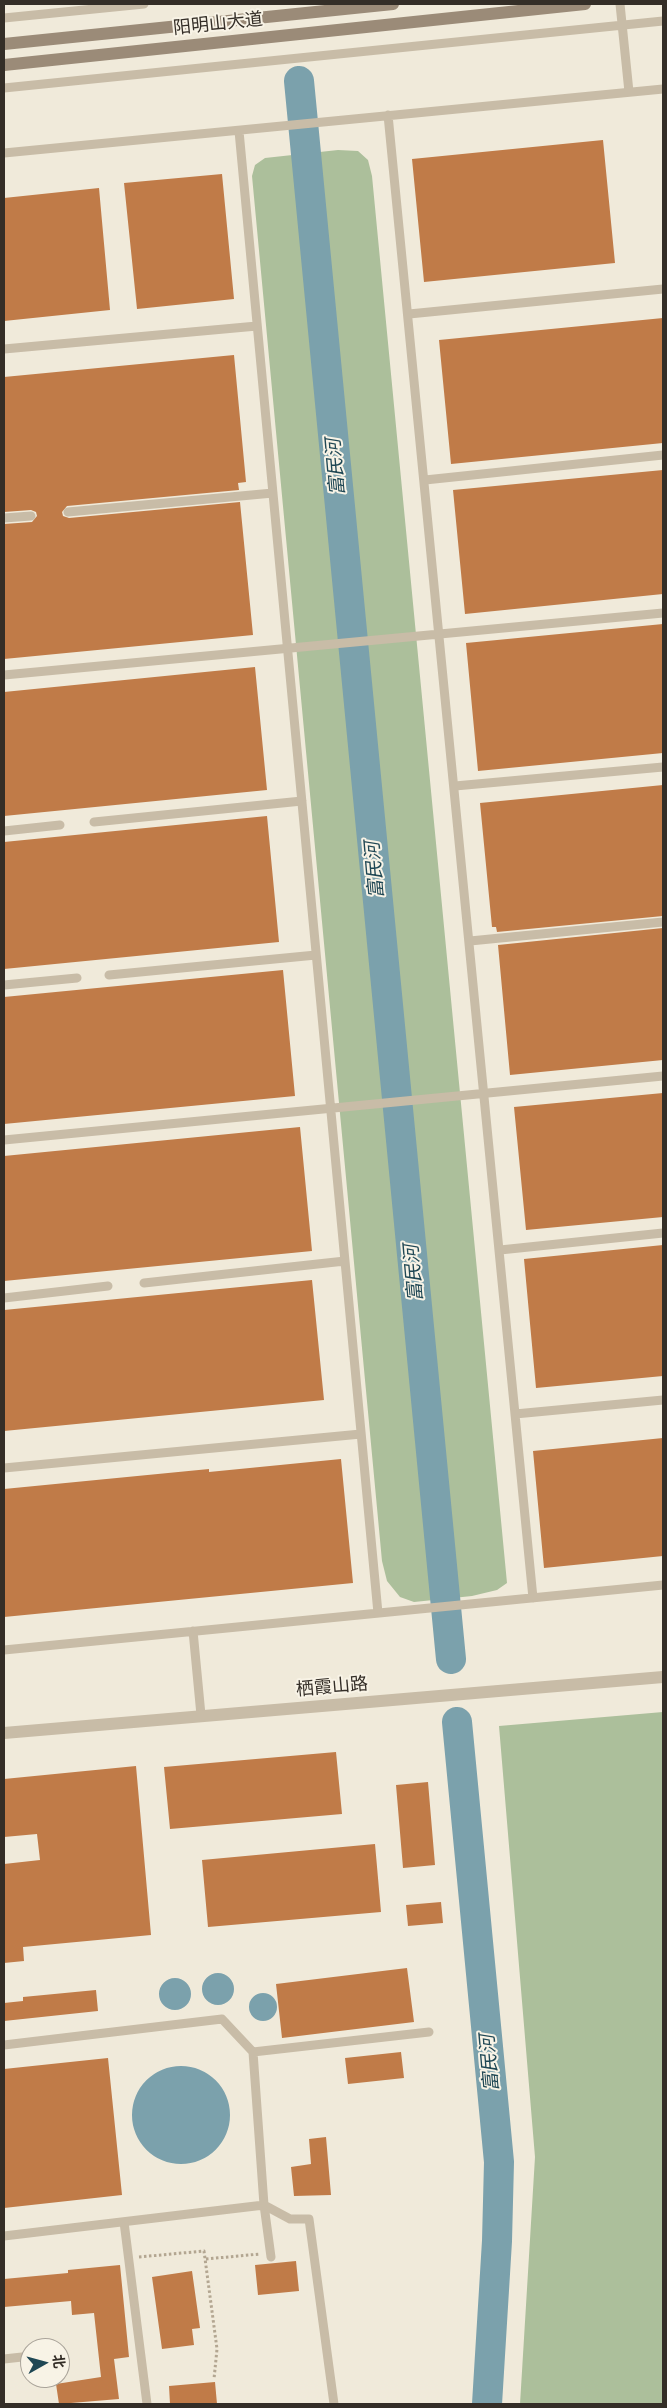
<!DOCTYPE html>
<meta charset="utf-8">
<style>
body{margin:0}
#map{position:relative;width:667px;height:2408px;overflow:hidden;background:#f0eada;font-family:Montserrat,"Noto Sans SC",sans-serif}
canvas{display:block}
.frame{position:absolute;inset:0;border:5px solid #342e27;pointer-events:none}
.north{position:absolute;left:20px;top:2338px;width:50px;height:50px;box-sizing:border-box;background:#f8f3e6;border:1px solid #aaa49a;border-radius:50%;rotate:83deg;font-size:14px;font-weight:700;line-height:20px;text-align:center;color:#342e27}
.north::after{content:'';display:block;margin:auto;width:18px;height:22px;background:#1f4754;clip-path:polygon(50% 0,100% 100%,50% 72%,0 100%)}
</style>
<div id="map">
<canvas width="667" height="2408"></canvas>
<div class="frame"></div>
<div class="north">北</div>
</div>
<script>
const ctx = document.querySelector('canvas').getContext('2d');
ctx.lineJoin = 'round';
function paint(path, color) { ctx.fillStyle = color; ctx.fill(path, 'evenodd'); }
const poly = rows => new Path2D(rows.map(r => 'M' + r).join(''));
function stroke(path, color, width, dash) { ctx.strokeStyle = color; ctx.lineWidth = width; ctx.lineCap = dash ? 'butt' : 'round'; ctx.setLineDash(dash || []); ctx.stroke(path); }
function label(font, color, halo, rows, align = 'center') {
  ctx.font = font + ' Montserrat,"Noto Sans SC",sans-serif'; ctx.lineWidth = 4; ctx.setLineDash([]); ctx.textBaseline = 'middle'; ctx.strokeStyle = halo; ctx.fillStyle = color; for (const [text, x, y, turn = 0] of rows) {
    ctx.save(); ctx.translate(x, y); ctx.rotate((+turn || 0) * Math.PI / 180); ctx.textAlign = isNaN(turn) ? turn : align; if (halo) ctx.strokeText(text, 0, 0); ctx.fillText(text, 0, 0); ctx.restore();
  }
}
paint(poly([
 [338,150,358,151,368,160,372,176,507,1583,497,1590,472,1596,414,1602,400,1597,387,1581,382,1561,252,176,255,165,265,158],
 [663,1712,663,2404,520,2404,535,2157,499,1726]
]), '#acbf9b');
paint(poly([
 '202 1989a16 16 0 1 1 32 0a16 16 0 1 1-32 0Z',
 '159 1994a16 16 0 1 1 32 0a16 16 0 1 1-32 0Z',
 '249 2007a14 14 0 1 1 28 0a14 14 0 1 1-28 0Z',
 '132 2115a49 49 0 1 1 98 0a49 49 0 1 1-98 0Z'
]), '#7ba1ac');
stroke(poly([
 [299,81,451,1659],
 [457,1722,499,2162,497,2241,487,2404]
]), '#7ba1ac', 30);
paint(poly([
 [603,140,615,263,424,282,412,159],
 [222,174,234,299,137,309,124,183],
 [99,188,110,310,4,321,4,198],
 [663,318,663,443,451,464,439,340],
 [234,355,246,482,238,483,239,490,67,506,62,512,63,516,69,518,240,502,253,635,4,659,4,524,32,522,37,516,36,512,31,510,4,512,4,377],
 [663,470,663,594,465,614,453,490],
 [663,624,663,753,478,771,466,643],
 [255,667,267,790,4,816,4,692],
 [663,785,663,916,497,932,496,927,492,927,480,803],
 [267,816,279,942,4,969,4,842],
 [663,928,663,1060,510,1075,498,945],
 [283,970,295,1096,4,1124,4,997],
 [663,1093,663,1217,526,1230,514,1107],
 [300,1127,312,1251,4,1281,4,1156],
 [663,1245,663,1376,536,1388,524,1259],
 [312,1280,324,1400,4,1431,4,1310],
 [663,1438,663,1556,544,1568,533,1451],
 [341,1459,353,1583,4,1617,4,1489,209,1469,209,1472],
 [336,1752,342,1814,170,1829,164,1767],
 [136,1766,151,1935,23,1947,24,1961,4,1963,4,1864,40,1860,37,1834,4,1837,4,1779],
 [428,1782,435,1865,403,1868,396,1785],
 [375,1844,381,1912,208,1927,202,1860],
 [441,1902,443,1923,408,1926,406,1905],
 [407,1968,414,2022,282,2038,276,1984],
 [96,1990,98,2011,4,2021,4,2003,23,2001,23,1997],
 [401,2052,404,2078,348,2084,345,2058],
 [108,2058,122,2195,4,2208,4,2069],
 [326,2137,331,2195,294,2196,291,2167,311,2164,309,2139],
 [296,2261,299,2291,258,2295,255,2265],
 [120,2265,129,2357,114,2359,119,2399,59,2404,56,2384,101,2377,94,2313,72,2315,71,2301,4,2307,4,2279,68,2273,68,2270],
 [192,2271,200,2328,192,2329,194,2345,162,2349,152,2277],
 [215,2382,217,2404,170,2404,169,2386]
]), '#c07b48');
stroke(poly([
 [139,2257,204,2251,217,2349,214,2379],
 [206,2259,260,2254]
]), '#b3a691', 3, [2.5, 2.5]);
stroke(poly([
 [620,4,629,92],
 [4,18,144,4],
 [4,88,663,21],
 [388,115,533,1598],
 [239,131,378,1613],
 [4,153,663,89],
 [409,314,663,289],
 [4,349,257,326],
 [425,480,663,455],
 [68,512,273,493],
 [4,518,31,516],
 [4,675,663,613],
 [455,786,663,767],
 [94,822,302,801],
 [4,831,60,825],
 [470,941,663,922],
 [109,975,316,955],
 [4,985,77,978],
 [4,1140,663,1076],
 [500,1250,663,1233],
 [144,1283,345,1261],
 [4,1298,108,1286],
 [515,1414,663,1400],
 [4,1468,361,1434],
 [193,1631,201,1715],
 [4,1650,663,1585],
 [4,2045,222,2019,253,2052,264,2205,4,2236],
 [253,2052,429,2032],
 [264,2205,290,2219,309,2219,334,2404],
 [264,2205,271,2257],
 [124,2222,147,2404],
 [4,2359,22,2357]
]), '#c8bca7', 9);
stroke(poly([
 [4,1733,663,1677]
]), '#c8bca7', 12);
stroke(poly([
 [4,44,393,4],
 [4,65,585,4]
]), '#9b8b78', 12);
label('18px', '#342e27', '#f8f3e6', [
 ["阳明山大道",218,24,-6],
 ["栖霞山路",332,1687,-5]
]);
label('italic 19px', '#1f4754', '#f8f3e6', [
 ["富民河",336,467,-95],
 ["富民河",375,870,-95],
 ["富民河",414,1273,-95],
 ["富民河",490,2063,-95]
]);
</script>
